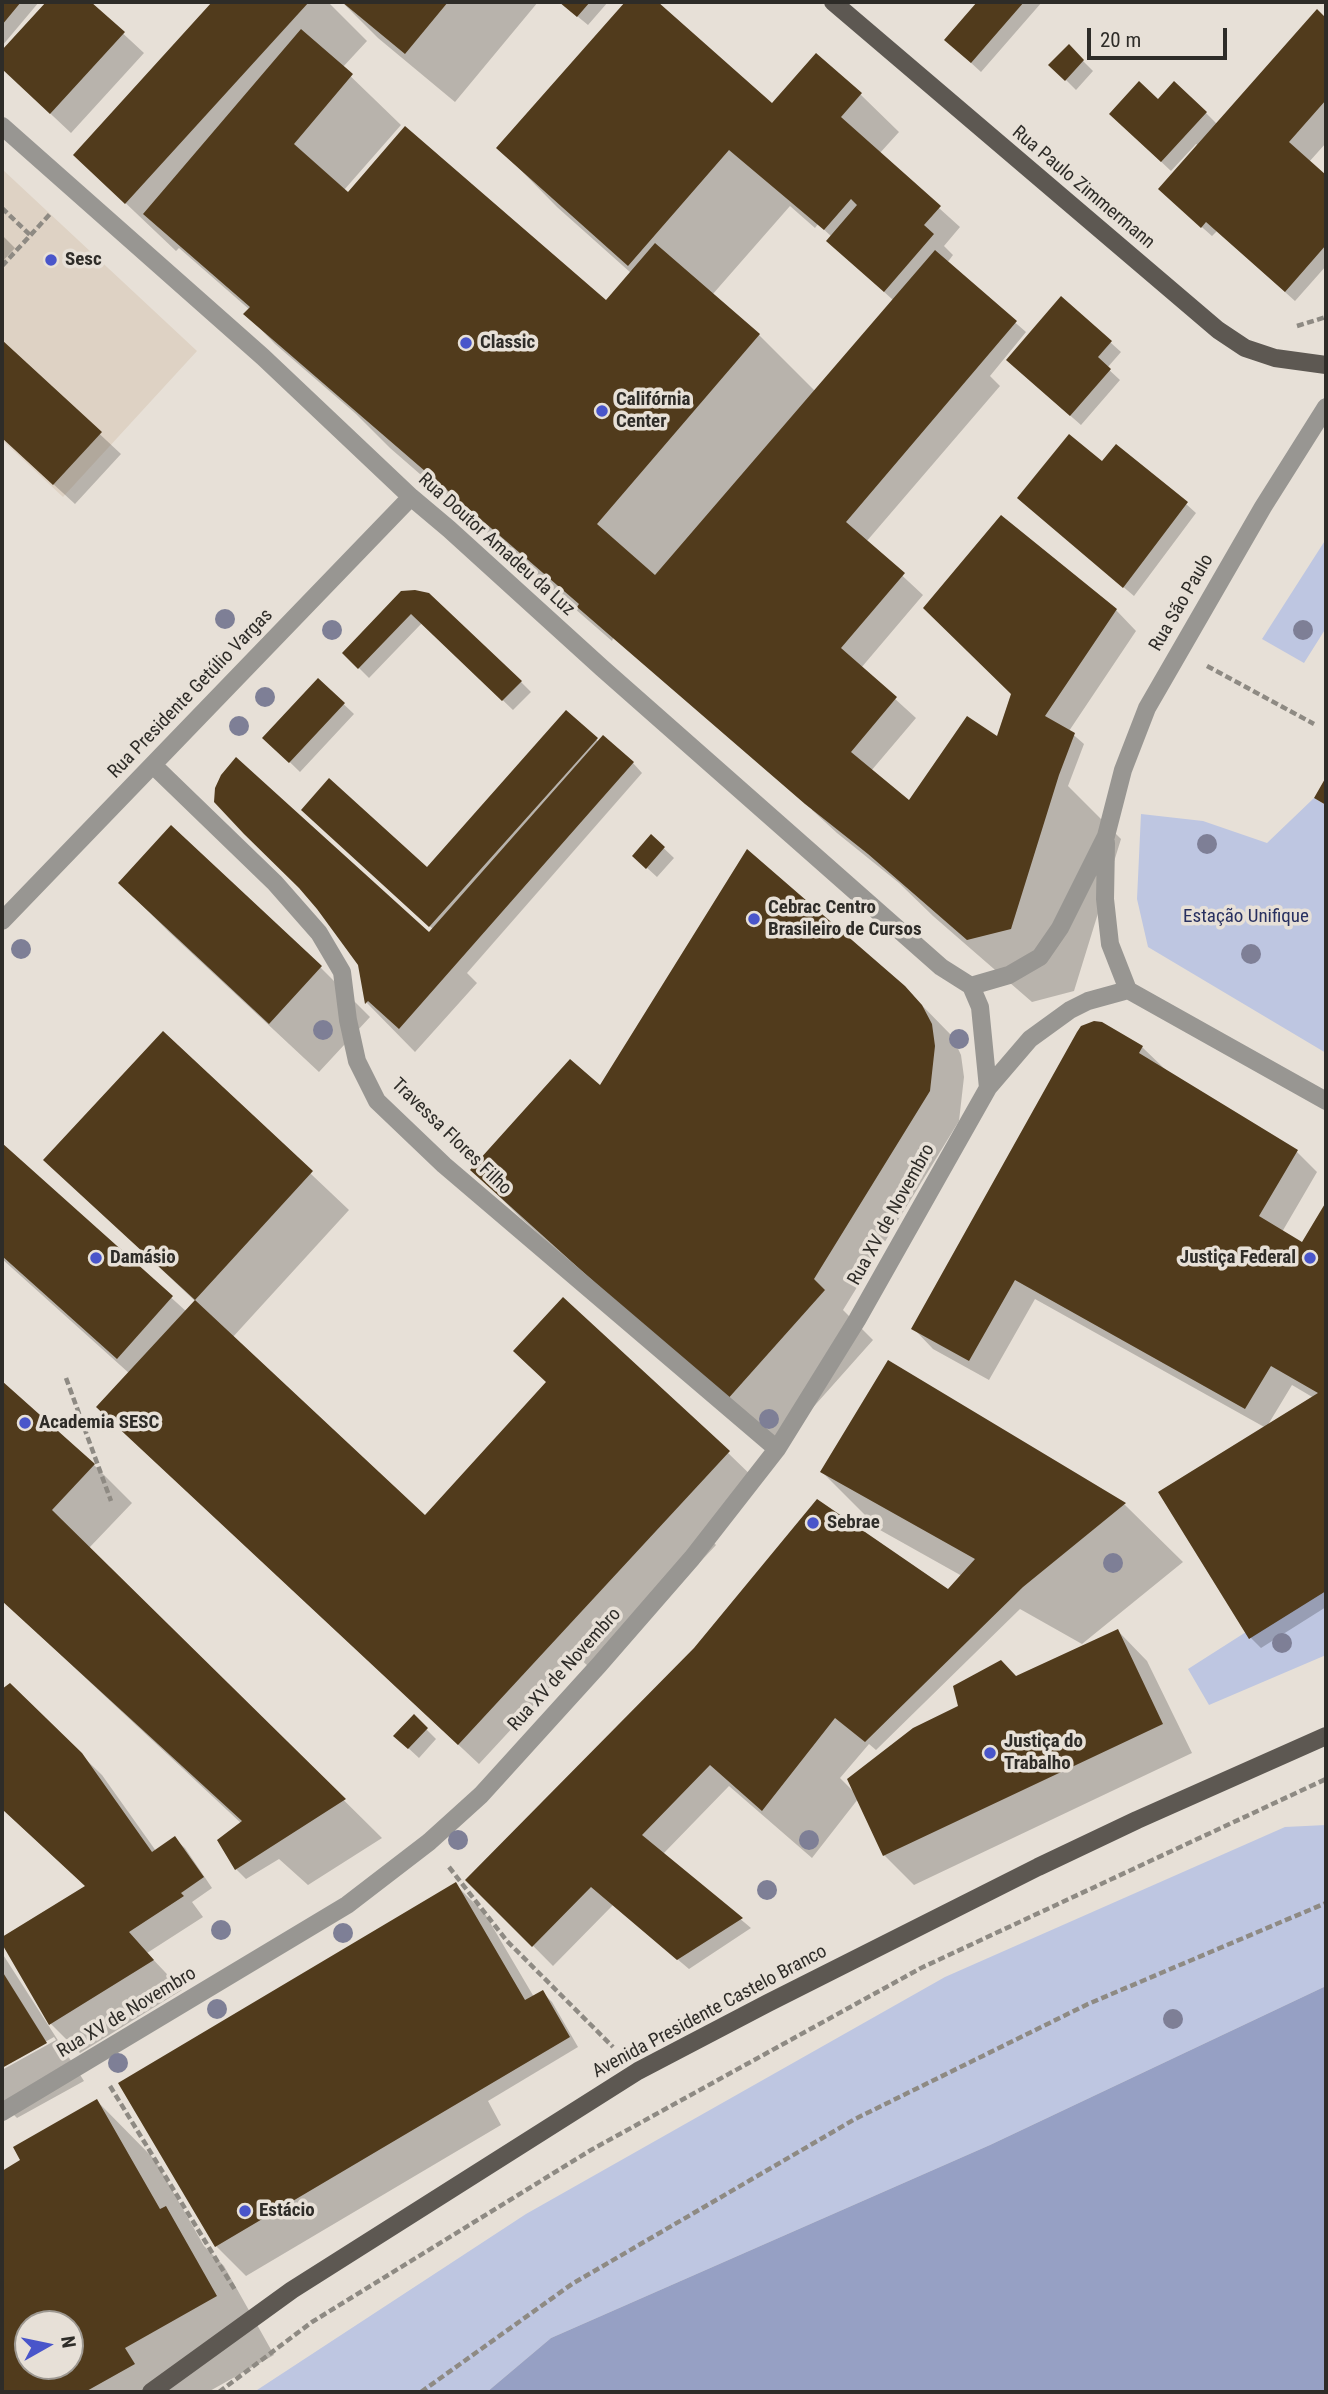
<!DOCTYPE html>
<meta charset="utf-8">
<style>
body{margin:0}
#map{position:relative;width:1328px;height:2394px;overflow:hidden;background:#e7e0d7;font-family:"Roboto Condensed",sans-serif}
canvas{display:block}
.frame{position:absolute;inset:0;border:4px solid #2e2c28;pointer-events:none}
.north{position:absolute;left:14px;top:2310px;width:70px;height:70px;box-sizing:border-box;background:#e7e0d7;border:2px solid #9d9891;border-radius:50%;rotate:81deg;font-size:19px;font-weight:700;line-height:28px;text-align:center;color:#2e2c28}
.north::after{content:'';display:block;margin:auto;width:24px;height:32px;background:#4955ca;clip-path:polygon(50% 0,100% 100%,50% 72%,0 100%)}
.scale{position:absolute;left:1087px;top:28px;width:140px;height:32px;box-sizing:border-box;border:4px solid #2e2c28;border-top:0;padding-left:9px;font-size:21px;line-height:24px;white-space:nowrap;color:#2e2c28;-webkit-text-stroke:5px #e7e0d7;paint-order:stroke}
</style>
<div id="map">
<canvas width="1328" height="2394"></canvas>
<div class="frame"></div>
<div class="north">N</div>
<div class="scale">20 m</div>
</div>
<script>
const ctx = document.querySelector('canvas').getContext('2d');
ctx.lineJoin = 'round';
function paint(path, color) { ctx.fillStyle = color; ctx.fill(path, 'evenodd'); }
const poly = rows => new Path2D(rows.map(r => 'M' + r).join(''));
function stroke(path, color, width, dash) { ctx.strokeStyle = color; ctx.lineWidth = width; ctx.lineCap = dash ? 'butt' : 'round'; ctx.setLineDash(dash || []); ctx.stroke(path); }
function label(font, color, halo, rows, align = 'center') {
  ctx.font = font + ' "Roboto Condensed",sans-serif'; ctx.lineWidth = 7; ctx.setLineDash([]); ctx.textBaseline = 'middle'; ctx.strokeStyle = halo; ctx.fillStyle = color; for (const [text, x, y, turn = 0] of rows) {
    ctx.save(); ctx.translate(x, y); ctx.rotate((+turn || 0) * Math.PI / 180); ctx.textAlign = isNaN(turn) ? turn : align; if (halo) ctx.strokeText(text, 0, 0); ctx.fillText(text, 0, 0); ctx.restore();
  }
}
paint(poly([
 [2,169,197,351,63,497,2,440]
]), '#ded2c4');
paint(poly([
 [1326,539,1326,628,1304,663,1262,639],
 [1314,798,1326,805,1326,1053,1148,947,1137,899,1141,814,1203,821,1267,843],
 [1326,1581,1326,1655,1209,1705,1188,1669],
 [1326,1825,1326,1986,990,2145,551,2338,487,2392,254,2392,526,2214,945,1977,1285,1827]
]), '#bec6e1');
paint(poly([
 [1326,1986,1326,2392,487,2392,551,2338,990,2145]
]), '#96a0c4');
paint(poly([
 [2,2,39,2,2,46],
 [48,2,89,2,144,53,71,133,2,68,2,53],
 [215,2,328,2,367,41,342,68,401,125,344,190,349,194,607,303,631,273,557,207,499,148,627,2,655,2,772,105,816,55,861,95,899,132,879,154,960,227,944,246,953,255,947,263,1026,332,990,376,1000,386,866,542,923,595,861,668,916,718,871,771,909,803,998,738,1116,610,1136,631,1069,731,1084,744,1068,786,1121,839,1074,991,1032,1002,933,916,899,883,837,833,812,810,813,808,614,636,612,641,390,448,356,414,275,344,246,314,250,310,179,248,176,251,75,155],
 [790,206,815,228,818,224,832,237,828,241,893,300,815,391,759,335,712,295],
 [342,2,538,2,455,102,378,38],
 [560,2,608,2,588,25],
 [980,2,1042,2,981,72,946,40],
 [1317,12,1326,20,1326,143,1309,162,1326,177,1326,266,1295,301,1217,231,1212,236,1170,199,1199,146,1196,144,1171,171,1121,124,1158,101,1206,113,1218,125],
 [1069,47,1093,71,1076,90,1051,65],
 [2,235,15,248,2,262],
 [1061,298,1121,352,1107,368,1120,380,1081,425,1018,370],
 [2,343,121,454,75,504,2,437],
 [1102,463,1186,504,1196,513,1134,596,1019,498],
 [401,593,521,682,531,692,513,710,422,623,369,678,344,653],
 [318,680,354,714,300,772,265,738],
 [567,713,599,742,633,763,642,773,467,973,477,983,415,1052,367,1003,360,965,429,935,434,930,313,820,427,869],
 [171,828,321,968,370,1017,319,1072,169,932,120,883],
 [652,837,674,858,657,877,634,856],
 [904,987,952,1036,961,1055,964,1077,959,1121,843,1310,873,1340,776,1449,522,1219,473,1170,607,1095],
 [163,1034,349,1210,232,1338,425,1517,728,1453,758,1482,708,1537,716,1545,662,1603,588,1666,578,1657,479,1764,119,1427,130,1374,2,1259,2,1145,187,1312,196,1302,46,1160],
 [1142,1047,1169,1073,1297,1152,1317,1172,1282,1232,1303,1246,1326,1206,1326,1607,1261,1648,1251,1638,1161,1493,1314,1398,1292,1385,1266,1428,1035,1299,989,1380,933,1349,913,1328],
 [888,1362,1125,1505,1183,1562,1082,1644,1020,1609,876,1750,869,1744,840,1778,854,1792,1017,1678,1118,1631,1147,1661,1192,1753,914,1885,884,1855,858,1799,812,1858,729,1786,663,1854,751,1928,689,1969,613,1905,553,1966,468,1880,947,1591,962,1576,880,1530,822,1472],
 [2,1384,94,1465,132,1503,89,1548,382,1838,308,1885,279,1859,246,1879,236,1869,242,1824,2,1600],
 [10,1686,102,1775,156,1851,175,1839,185,1848,212,1888,192,1902,203,1917,147,1953,182,1990,80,2053,48,2021,2,1941,87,1887,2,1809,2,1691],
 [414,1717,436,1739,419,1758,406,1746],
 [456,1885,485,1914,534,1997,542,1992,552,2002,578,2047,488,2101,501,2125,246,2276,216,2246,120,2084],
 [2,1953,84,2081,17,2118,9,2110,2,2114,2,2070,56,2040,54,2037,2,2066],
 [97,2101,155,2160,204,2246,224,2266,274,2355,208,2392,2,2392,2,2173,22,2161],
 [28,2324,70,2324,70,2366,28,2366]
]), '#0003');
paint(poly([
 [2,2,21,2,2,25],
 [46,2,91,2,125,32,50,114,2,69,2,50],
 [212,2,309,2,125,204,73,155],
 [342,2,448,2,405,54],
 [559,2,590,2,577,17],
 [625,2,658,2,772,103,816,53,862,93,841,117,941,206,924,225,934,234,884,292,826,241,857,205,851,199,824,230,729,150,628,266,496,148],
 [977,2,1024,2,971,63,944,40],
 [1317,9,1326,18,1326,100,1289,142,1326,175,1326,245,1285,292,1206,222,1201,228,1158,189],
 [301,29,353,74,294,144,348,192,405,126,606,300,655,243,760,334,597,524,655,575,935,250,1017,321,846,522,905,573,841,648,897,697,851,752,909,800,967,716,997,736,1011,694,923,608,1001,515,1117,609,1045,716,1075,733,1059,775,1011,929,967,940,868,854,805,804,577,607,579,604,243,314,250,307,143,214],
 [1069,44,1084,60,1065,81,1048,65],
 [1139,81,1158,99,1174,81,1207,112,1161,162,1109,114],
 [1061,296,1112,341,1098,357,1111,369,1070,416,1006,360],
 [2,340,102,432,53,485,2,438],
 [1069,434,1102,461,1116,444,1188,502,1123,588,1017,498],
 [415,590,429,593,522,681,502,701,411,614,358,669,342,653,401,591],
 [318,678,345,703,289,763,262,738],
 [566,710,598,738,429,927,301,810,329,778,427,867],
 [603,735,634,762,399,1029,368,1001,365,1004,358,965,317,909,299,888,244,834,214,802,215,788,221,775,236,757,429,932],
 [1326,777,1326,805,1314,798],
 [171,825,322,966,269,1024,118,883],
 [651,834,665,847,646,869,632,856],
 [747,849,905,986,922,1005,932,1024,935,1046,930,1091,814,1279,825,1290,726,1401,470,1170,570,1059,600,1085],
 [1094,1021,1102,1022,1143,1046,1139,1053,1298,1150,1259,1216,1302,1242,1326,1202,1326,1591,1249,1639,1158,1492,1318,1393,1271,1366,1245,1409,1015,1280,969,1361,911,1329,1077,1032,1081,1026],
 [163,1031,313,1171,195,1300,425,1515,546,1382,513,1351,563,1297,730,1451,458,1745,96,1407,195,1300,43,1160],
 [2,1143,173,1296,117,1359,2,1256],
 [888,1360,1126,1503,1023,1587,865,1742,835,1718,762,1811,710,1765,642,1835,743,1918,677,1960,591,1887,532,1947,465,1880,694,1648,817,1499,948,1589,975,1559,820,1472],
 [2,1381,95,1464,52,1510,346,1799,235,1870,217,1840,242,1821,2,1601],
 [1118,1629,1163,1724,883,1856,847,1779,913,1728,958,1706,953,1686,1001,1660,1016,1676],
 [10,1683,82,1753,152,1852,175,1836,204,1877,181,1893,184,1896,129,1932,154,1960,49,2025,2,1944,2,1937,85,1886,2,1809,2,1689],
 [414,1714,428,1728,408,1749,393,1736],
 [456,1882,525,2000,543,1990,570,2037,215,2247,118,2083],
 [2,1971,47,2043,2,2068],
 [97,2099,160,2209,166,2206,217,2296,125,2348,135,2364,85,2392,2,2392,2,2171,20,2160,13,2147],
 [28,2324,70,2324,70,2366,28,2366]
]), '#513b1c');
stroke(poly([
 [2,208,30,235],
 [2,266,50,214],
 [1297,326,1326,317],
 [1207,666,1314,724],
 [66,1378,111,1501],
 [449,1867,507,1941,613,2047],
 [110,2086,235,2290],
 [219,2392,312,2322,591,2150,921,1968,1326,1779],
 [421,2392,572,2284,855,2119,1088,2004,1326,1903]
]), '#8e8a83', 4.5, [7, 3.5]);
stroke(poly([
 [2,126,263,357,411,497,449,529,602,668,941,967,971,986],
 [153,765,275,883,319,933,342,972,348,1020,357,1061,377,1101,444,1165,777,1449],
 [1106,843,1105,899,1110,944,1128,990],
 [2,921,411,497],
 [971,986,1009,975,1040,957,1060,928,1106,836,1123,770,1147,708,1263,507,1326,407],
 [971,986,980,1007,988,1088],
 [1128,990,1326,1101],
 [2,2112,347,1905,429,1842,481,1795,599,1665,692,1558,777,1449,857,1320,988,1088,1030,1039,1070,1010,1088,1001,1128,990]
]), '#989692', 18);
stroke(poly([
 [833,2,1218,330,1245,348,1275,358,1326,365],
 [151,2392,292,2290,638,2071,768,2003,1038,1867,1137,1820,1326,1736]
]), '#5d5852', 18);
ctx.fillStyle = '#7e7f96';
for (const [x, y] of [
 [225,619],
 [332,630],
 [1303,630],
 [265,697],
 [239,726],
 [1207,844],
 [21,949],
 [1251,954],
 [323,1030],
 [959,1039],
 [769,1419],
 [1113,1563],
 [1282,1643],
 [458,1840],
 [809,1840],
 [767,1890],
 [221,1930],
 [343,1933],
 [217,2009],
 [1173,2019],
 [118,2063]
]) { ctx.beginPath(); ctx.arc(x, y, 10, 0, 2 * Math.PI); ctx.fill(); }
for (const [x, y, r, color] of [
 [51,260,7,"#4955ca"],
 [466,343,7,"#4955ca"],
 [602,411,7,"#4955ca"],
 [754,919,7,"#4955ca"],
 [96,1258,7,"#4955ca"],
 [1310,1258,7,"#4955ca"],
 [25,1423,7,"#4955ca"],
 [813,1523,7,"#4955ca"],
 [990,1753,7,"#4955ca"],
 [245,2211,7,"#4955ca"]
]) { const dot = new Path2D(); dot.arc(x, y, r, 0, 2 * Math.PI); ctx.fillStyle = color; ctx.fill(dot); stroke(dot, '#e7e0d7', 2.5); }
label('19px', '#2e2c28', '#e7e0d7', [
 ["Rua Paulo Zimmermann",1083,188,40],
 ["Rua Doutor Amadeu da Luz",496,545,42],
 ["Rua São Paulo",1182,603,-60],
 ["Rua Presidente Getúlio Vargas",191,694,-46],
 ["Travessa Flores Filho",451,1137,44],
 ["Rua XV de Novembro",892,1215,-61],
 ["Rua XV de Novembro",565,1670,-48],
 ["Avenida Presidente Castelo Branco",710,2012,-28],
 ["Rua XV de Novembro",127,2013,-31]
]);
label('bold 19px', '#2e2c28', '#e7e0d7', [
 ["Sesc",65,260],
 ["Classic",480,343],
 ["Califórnia",616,400],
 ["Center",616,422],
 ["Cebrac Centro",768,908],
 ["Brasileiro de Cursos",768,930],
 ["Damásio",110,1258],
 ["Justiça Federal",1296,1258,"right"],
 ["Academia SESC",39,1423],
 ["Sebrae",827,1523],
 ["Justiça do",1004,1742],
 ["Trabalho",1004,1764],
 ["Estácio",259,2211]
], 'left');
label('19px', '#283060', '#e7e0d7', [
 ["Estação Unifique",1246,917]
]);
</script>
